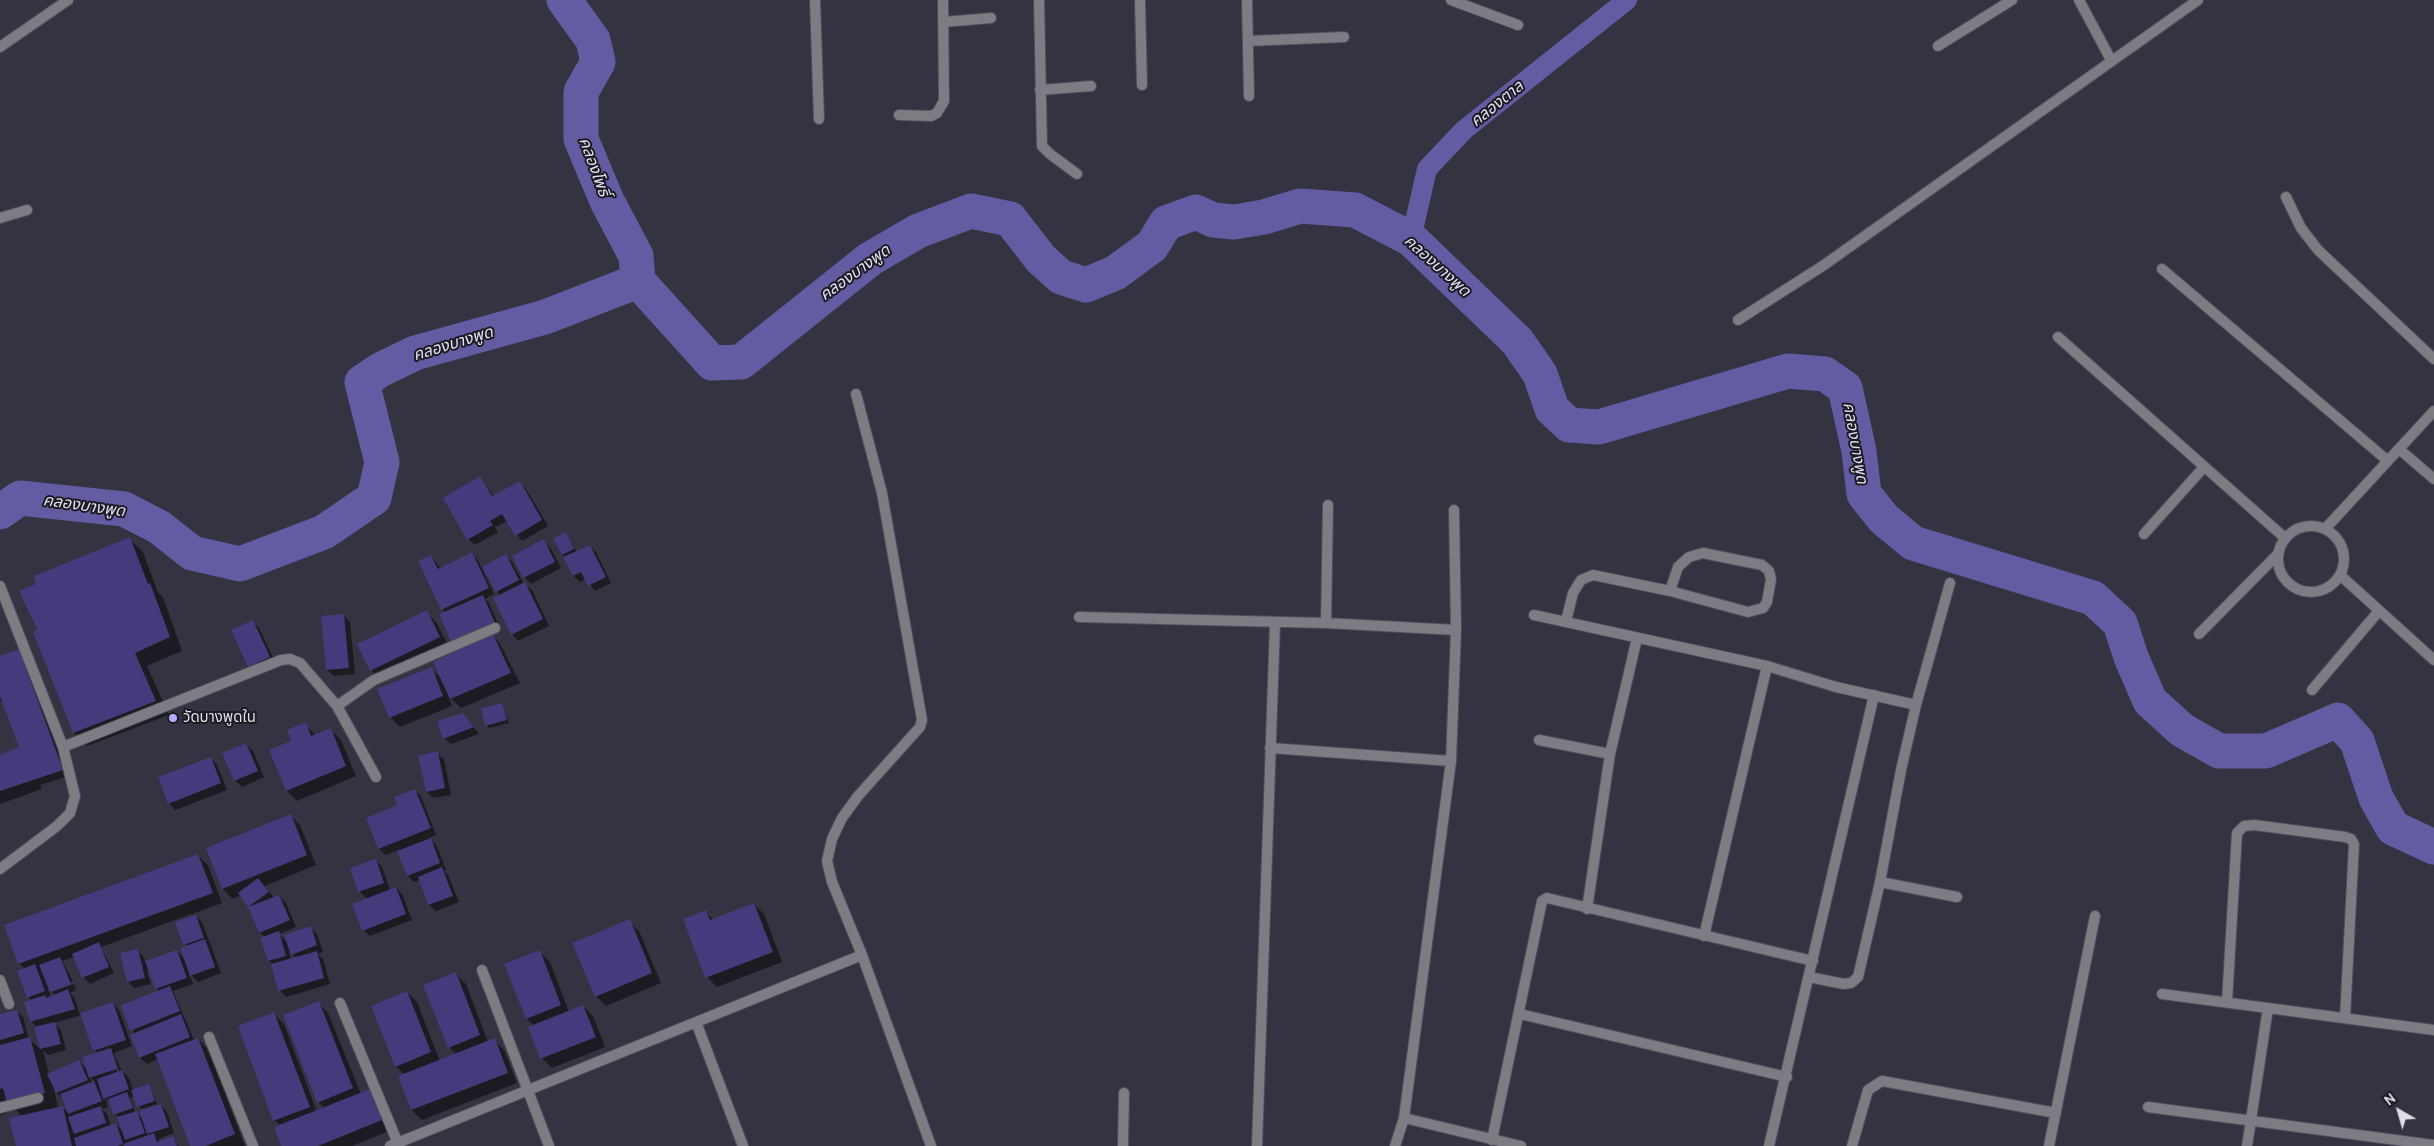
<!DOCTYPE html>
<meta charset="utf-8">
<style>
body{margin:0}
#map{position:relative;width:2434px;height:1146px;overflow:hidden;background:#343341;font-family:Cabin,sans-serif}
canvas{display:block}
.north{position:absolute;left:2374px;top:1086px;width:50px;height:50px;-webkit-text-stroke:4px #1c1b22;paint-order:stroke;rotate:322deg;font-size:14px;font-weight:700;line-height:20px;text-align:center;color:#dfdfe8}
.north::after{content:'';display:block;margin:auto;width:18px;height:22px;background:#dfdfe8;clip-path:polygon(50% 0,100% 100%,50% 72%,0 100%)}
</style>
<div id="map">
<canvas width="2434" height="1146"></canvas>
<div class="north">N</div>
</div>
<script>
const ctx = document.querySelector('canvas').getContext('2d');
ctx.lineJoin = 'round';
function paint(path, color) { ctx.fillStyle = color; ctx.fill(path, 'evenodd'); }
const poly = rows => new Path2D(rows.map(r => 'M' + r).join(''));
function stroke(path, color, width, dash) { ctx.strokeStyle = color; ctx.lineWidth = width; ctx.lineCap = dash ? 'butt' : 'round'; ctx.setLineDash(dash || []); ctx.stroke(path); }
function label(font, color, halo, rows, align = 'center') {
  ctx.font = font + ' Cabin,"Noto Sans Thai",sans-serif'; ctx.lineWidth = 4; ctx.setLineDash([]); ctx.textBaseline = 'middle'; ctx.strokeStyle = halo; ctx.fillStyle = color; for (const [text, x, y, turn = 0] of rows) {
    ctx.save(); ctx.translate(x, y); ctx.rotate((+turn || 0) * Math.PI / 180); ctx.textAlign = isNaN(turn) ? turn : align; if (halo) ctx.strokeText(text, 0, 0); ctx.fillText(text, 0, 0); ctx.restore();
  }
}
paint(poly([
 [480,477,494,497,519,482,526,489,548,526,522,541,507,521,495,527,498,532,475,545,468,539],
 [565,534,577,552,590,546,596,552,611,583,595,591,586,579,580,582,574,576,563,554],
 [129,539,143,552,158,593,163,597,182,651,147,666,169,715,87,746,74,733,40,630,38,584],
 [543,541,550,547,561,568,531,584,524,577,513,557],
 [472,554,478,560,494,594,485,599,489,603,501,630,491,634,499,642,520,683,461,708,448,695,452,706,400,727,390,717,431,669,443,680,478,642,442,609,431,556,441,569],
 [506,556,512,562,524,584,532,590,549,626,518,641,512,634,500,596,484,567],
 [426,612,436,622,449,647,381,680,371,670,359,645],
 [343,615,350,622,355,674,334,676,327,670],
 [253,622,259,628,276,664,256,673,249,666],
 [19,651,25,657,69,776,40,785,42,789,0,804,0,756,23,752,3,702,0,701,0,658],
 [502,704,509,723,489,728,486,725],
 [463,714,479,734,451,744,444,738],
 [305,724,316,736,331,730,341,740,356,776,297,801,287,791,271,751,293,742],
 [246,744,253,751,264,777,242,787,235,780],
 [437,753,444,759,451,795,433,798,427,792,420,757],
 [211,758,217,765,227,790,175,810,169,803],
 [414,790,421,796,436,835,429,838,437,846,446,870,444,871,448,875,459,902,436,911,429,905,420,880,414,882,408,876,398,850,386,855,379,849,368,818,399,806],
 [290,815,300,825,316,865,265,886,274,898,279,896,286,903,296,927,279,934,287,942,310,927,317,934,323,952,318,954,323,959,330,984,286,997,280,990,273,965,269,961,262,938,265,937,260,933,250,907,241,895,233,899,223,889,207,849],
 [289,951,296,958,291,959],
 [198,855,208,865,222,903,101,947,114,973,90,984,83,977,75,957,62,961,73,981,52,990,52,992,74,984,76,990,70,993,74,997,80,1015,113,1003,119,1010,132,1046,114,1053,122,1071,129,1078,133,1091,149,1085,157,1104,141,1109,134,1096,130,1098,135,1112,143,1119,161,1105,167,1112,174,1133,158,1139,161,1142,173,1137,178,1146,17,1146,22,1116,9,1103,3,1105,5,1114,0,1115,0,1016,17,1011,23,1017,29,1039,41,1050,36,1028,38,1028,31,1021,31,1000,28,997,25,969,19,963],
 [47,987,56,996,51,997],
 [82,1015,97,1054,88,1071,79,1062,49,1075,43,1050,48,1055,66,1050,61,1030,54,1023],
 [112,1055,114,1055,120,1074,118,1075],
 [89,1075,95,1082,92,1083],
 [53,1083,57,1093,63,1099,69,1113,62,1107,58,1108],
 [104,1097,111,1104,114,1114,118,1116,124,1133,116,1124,111,1126,107,1114,102,1109,108,1107],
 [376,860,382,867,390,890,396,888,402,894,412,920,370,936,363,930,367,899,359,891],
 [754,904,764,914,782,962,717,987,707,977,705,911,714,920],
 [196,916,202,922,221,973,198,982,188,972,193,984,173,991,194,1040,198,1039,208,1049,245,1146,192,1146,158,1059,147,1064,140,1058,131,1035,135,1034,122,1006,159,992,149,970,147,971,151,984,134,988,128,982,121,954,137,950,144,957,145,962,177,951,186,961,187,947,177,923],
 [629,921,639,931,661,983,606,1006,596,996],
 [540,952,550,962,569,1012,583,1006,593,1016,605,1047,552,1068,542,1058,534,1026,527,1019,506,965],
 [456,974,466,984,488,1042,494,1040,504,1050,517,1083,422,1120,412,1110,399,1077,405,1075,396,1066,407,992,417,1002,440,1061,456,1054,449,1047],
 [318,1003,328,1013,361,1094,369,1091,379,1101,391,1130,352,1146,283,1146,281,1126,274,1120,274,1014,284,1024,317,1112,325,1108,318,1102]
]), '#0007');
stroke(poly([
 [1411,239,1427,169,1464,130,1627,0]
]), '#645ca2', 20);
stroke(poly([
 [564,0,593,40,598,62,581,92,581,139,607,201,636,256,638,281],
 [0,512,20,498,124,509,159,527,192,553,240,564,324,532,374,498,382,462,362,382,380,370,415,353,545,317,638,281,712,363,741,362,870,259,918,231,971,211,1010,219,1041,259,1061,277,1086,285,1115,273,1152,246,1166,223,1196,212,1213,220,1234,222,1264,217,1300,206,1355,210,1411,239,1517,341,1540,374,1552,409,1569,425,1599,427,1788,371,1825,374,1845,388,1859,451,1864,494,1884,519,1913,543,2093,598,2120,623,2131,657,2150,701,2182,730,2219,751,2266,751,2338,720,2357,741,2376,798,2393,828,2434,847]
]), '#645ca2', 35);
paint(poly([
 [480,476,492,496,520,481,542,520,515,536,502,514,490,521,493,525,467,540,443,498],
 [566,532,574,549,562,555,553,539],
 [130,537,148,584,150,583,170,637,135,653,156,701,73,733,33,632,37,629,19,591,36,584,34,576],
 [544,539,555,562,523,578,512,556],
 [590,545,606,577,588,586,581,572,573,576,563,557],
 [472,552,489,588,441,610,418,561,431,555,438,569],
 [506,554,519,580,496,592,482,567],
 [525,582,543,619,511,635,493,598],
 [483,595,495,623,451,642,439,614],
 [427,610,440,637,370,671,357,644],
 [344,614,349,668,326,670,321,616],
 [253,620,270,657,248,667,231,630],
 [493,634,511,673,450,699,433,662],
 [19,649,63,770,0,791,0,755,19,747,0,697,0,656],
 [432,667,443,696,389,718,377,689],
 [502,703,507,720,485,726,481,708],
 [463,713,474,727,443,739,437,721],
 [306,722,311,736,331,728,346,766,286,791,269,750,291,741,287,730],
 [246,743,258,771,234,781,222,753],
 [438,751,445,788,426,792,418,756],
 [211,757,221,783,168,804,158,777],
 [415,789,431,828,378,849,366,818,397,805,394,797],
 [291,814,307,855,222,889,206,848],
 [431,838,440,863,407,876,397,851],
 [198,854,213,893,18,964,4,925],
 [376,859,384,883,358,892,350,868],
 [442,867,453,896,428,905,418,877],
 [258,878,269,892,248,907,279,895,290,920,259,933,248,907,238,893],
 [396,887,406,914,362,931,352,904],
 [754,903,773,952,705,978,683,919,706,910,710,920],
 [196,915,204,938,183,945,175,922],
 [630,919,652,973,595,997,572,943],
 [311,926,317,945,291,955,284,935],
 [279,931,286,956,268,961,260,938],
 [205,939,215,967,190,976,180,948],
 [99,942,109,967,82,978,72,954],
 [138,949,145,978,127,982,120,953],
 [177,950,187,978,155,989,145,961],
 [540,950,561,1005,526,1019,504,964],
 [317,951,324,978,278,991,271,964],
 [60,957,71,984,50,992,39,965],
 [35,964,45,991,27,998,17,971],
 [456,972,480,1035,448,1048,423,985],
 [170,986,180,1011,130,1031,121,1005],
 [68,989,75,1009,30,1022,24,1002,45,995,46,998],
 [407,991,431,1052,395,1067,371,1006],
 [319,1001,353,1088,317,1103,283,1015],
 [113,1002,126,1040,93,1051,80,1013],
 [583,1005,596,1037,540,1059,528,1027],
 [17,1010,24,1033,0,1040,0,1014],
 [274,1012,310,1107,273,1121,238,1026],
 [181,1014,190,1037,139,1058,130,1035],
 [55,1022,61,1044,40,1049,34,1027],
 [30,1037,45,1093,7,1103,3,1088,0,1089,0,1045],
 [198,1038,235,1134,206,1146,190,1146,155,1054],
 [495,1038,508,1073,411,1110,398,1076],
 [111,1048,117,1069,89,1078,82,1057],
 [79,1060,88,1080,56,1093,47,1074],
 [122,1070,129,1089,103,1099,97,1079],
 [94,1081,102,1101,68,1114,60,1094],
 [149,1084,155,1101,137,1107,131,1090],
 [370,1089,382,1120,318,1146,281,1146,274,1127],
 [127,1092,133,1108,113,1115,108,1099],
 [161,1104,169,1127,147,1134,139,1111],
 [63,1106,72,1146,16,1146,9,1118],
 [101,1106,106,1123,74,1134,68,1117],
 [137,1111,145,1133,125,1140,117,1117],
 [116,1123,123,1144,117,1146,76,1146,74,1138],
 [154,1133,157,1142,173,1136,177,1146,124,1146,123,1144]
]), '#443a7c');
const minor = poly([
 [815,0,819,119],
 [1039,0,1042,146,1050,154,1077,174],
 [1140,0,1142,85],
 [1247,0,1249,96],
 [1451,0,1518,25],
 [2079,0,2111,60],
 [943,22,991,18],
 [1248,41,1344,37],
 [1938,46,2012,0],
 [0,47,68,0],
 [1040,90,1091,86],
 [899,115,931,116,937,113,944,101,943,0],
 [2286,197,2301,228,2318,250,2434,359],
 [0,218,27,210],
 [2162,269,2388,461],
 [1738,320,1824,265,2198,0],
 [2058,337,2285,538],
 [856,394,882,493,922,720,920,727,858,796,842,818,832,839,827,861,832,882,862,955,931,1146],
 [2399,449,2434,479],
 '2278 559a33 33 0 1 1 66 0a33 33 0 1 1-66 0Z',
 [2325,529,2434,411],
 [2144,534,2204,467],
 [2340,575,2434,660],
 [0,586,63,747,75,796,70,813,57,826,0,869],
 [1534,615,1767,666,1836,687,1916,705],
 [1079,617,1326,623,1456,630],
 [1566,621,1573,593,1581,580,1593,575,1670,591,1748,612,1763,608,1767,602,1771,579,1769,571,1762,565,1703,553,1689,557,1678,567,1670,591],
 [1326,623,1328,505],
 [2199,634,2277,555],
 [2312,690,2378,612],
 [337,706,374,680,495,628],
 [1539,740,1610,754],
 [63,747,281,660,290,659,300,663,337,706,376,777],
 [1270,748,1451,761],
 [1880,882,1957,897],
 [1587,909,1610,754,1637,638],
 [1704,936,1767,666],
 [482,970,549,1146],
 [1809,977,1844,984,1851,983,1858,977,1880,882,1901,770,1916,705,1950,583],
 [0,980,9,1004],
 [2162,994,2434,1030],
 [2227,1002,2237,833,2244,826,2254,825,2300,831,2345,837,2351,839,2354,844,2345,1018],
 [340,1003,399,1146],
 [1520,1014,1787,1077],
 [696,1022,743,1146],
 [209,1037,253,1146],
 [2148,1107,2434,1145],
 [0,1108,38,1098],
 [1404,1118,1521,1146],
 [1492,1140,1542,901,1547,898,1813,961],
 [390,1146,862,955],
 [1123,1146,1124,1093],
 [1257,1146,1275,623],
 [1395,1146,1404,1118,1451,761,1456,630,1454,510],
 [1769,1146,1874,695],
 [1852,1146,1868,1090,1882,1081,2056,1113],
 [2049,1146,2095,916],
 [2247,1146,2268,1008]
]);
stroke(minor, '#4f4f5c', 12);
stroke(minor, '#7c7c83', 10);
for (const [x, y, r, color] of [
 [173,718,5,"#b3adf9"]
]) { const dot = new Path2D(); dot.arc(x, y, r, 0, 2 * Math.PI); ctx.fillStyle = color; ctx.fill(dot); stroke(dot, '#1c1b22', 2); }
label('15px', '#dfdfe8', '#1c1b22', [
 ["วัดบางพูดใน",183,718]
], 'left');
label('italic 16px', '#e1e0f5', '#1c1b22', [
 ["คลองตาล",1497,104,-39],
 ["คลองโพธิ์",594,167,70],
 ["คลองบางพูด",1437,266,42],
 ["คลองบางพูด",855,273,-36],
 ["คลองบางพูด",453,344,-17],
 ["คลองบางพูด",1855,443,80],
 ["คลองบางพูด",84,506,8]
]);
</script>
